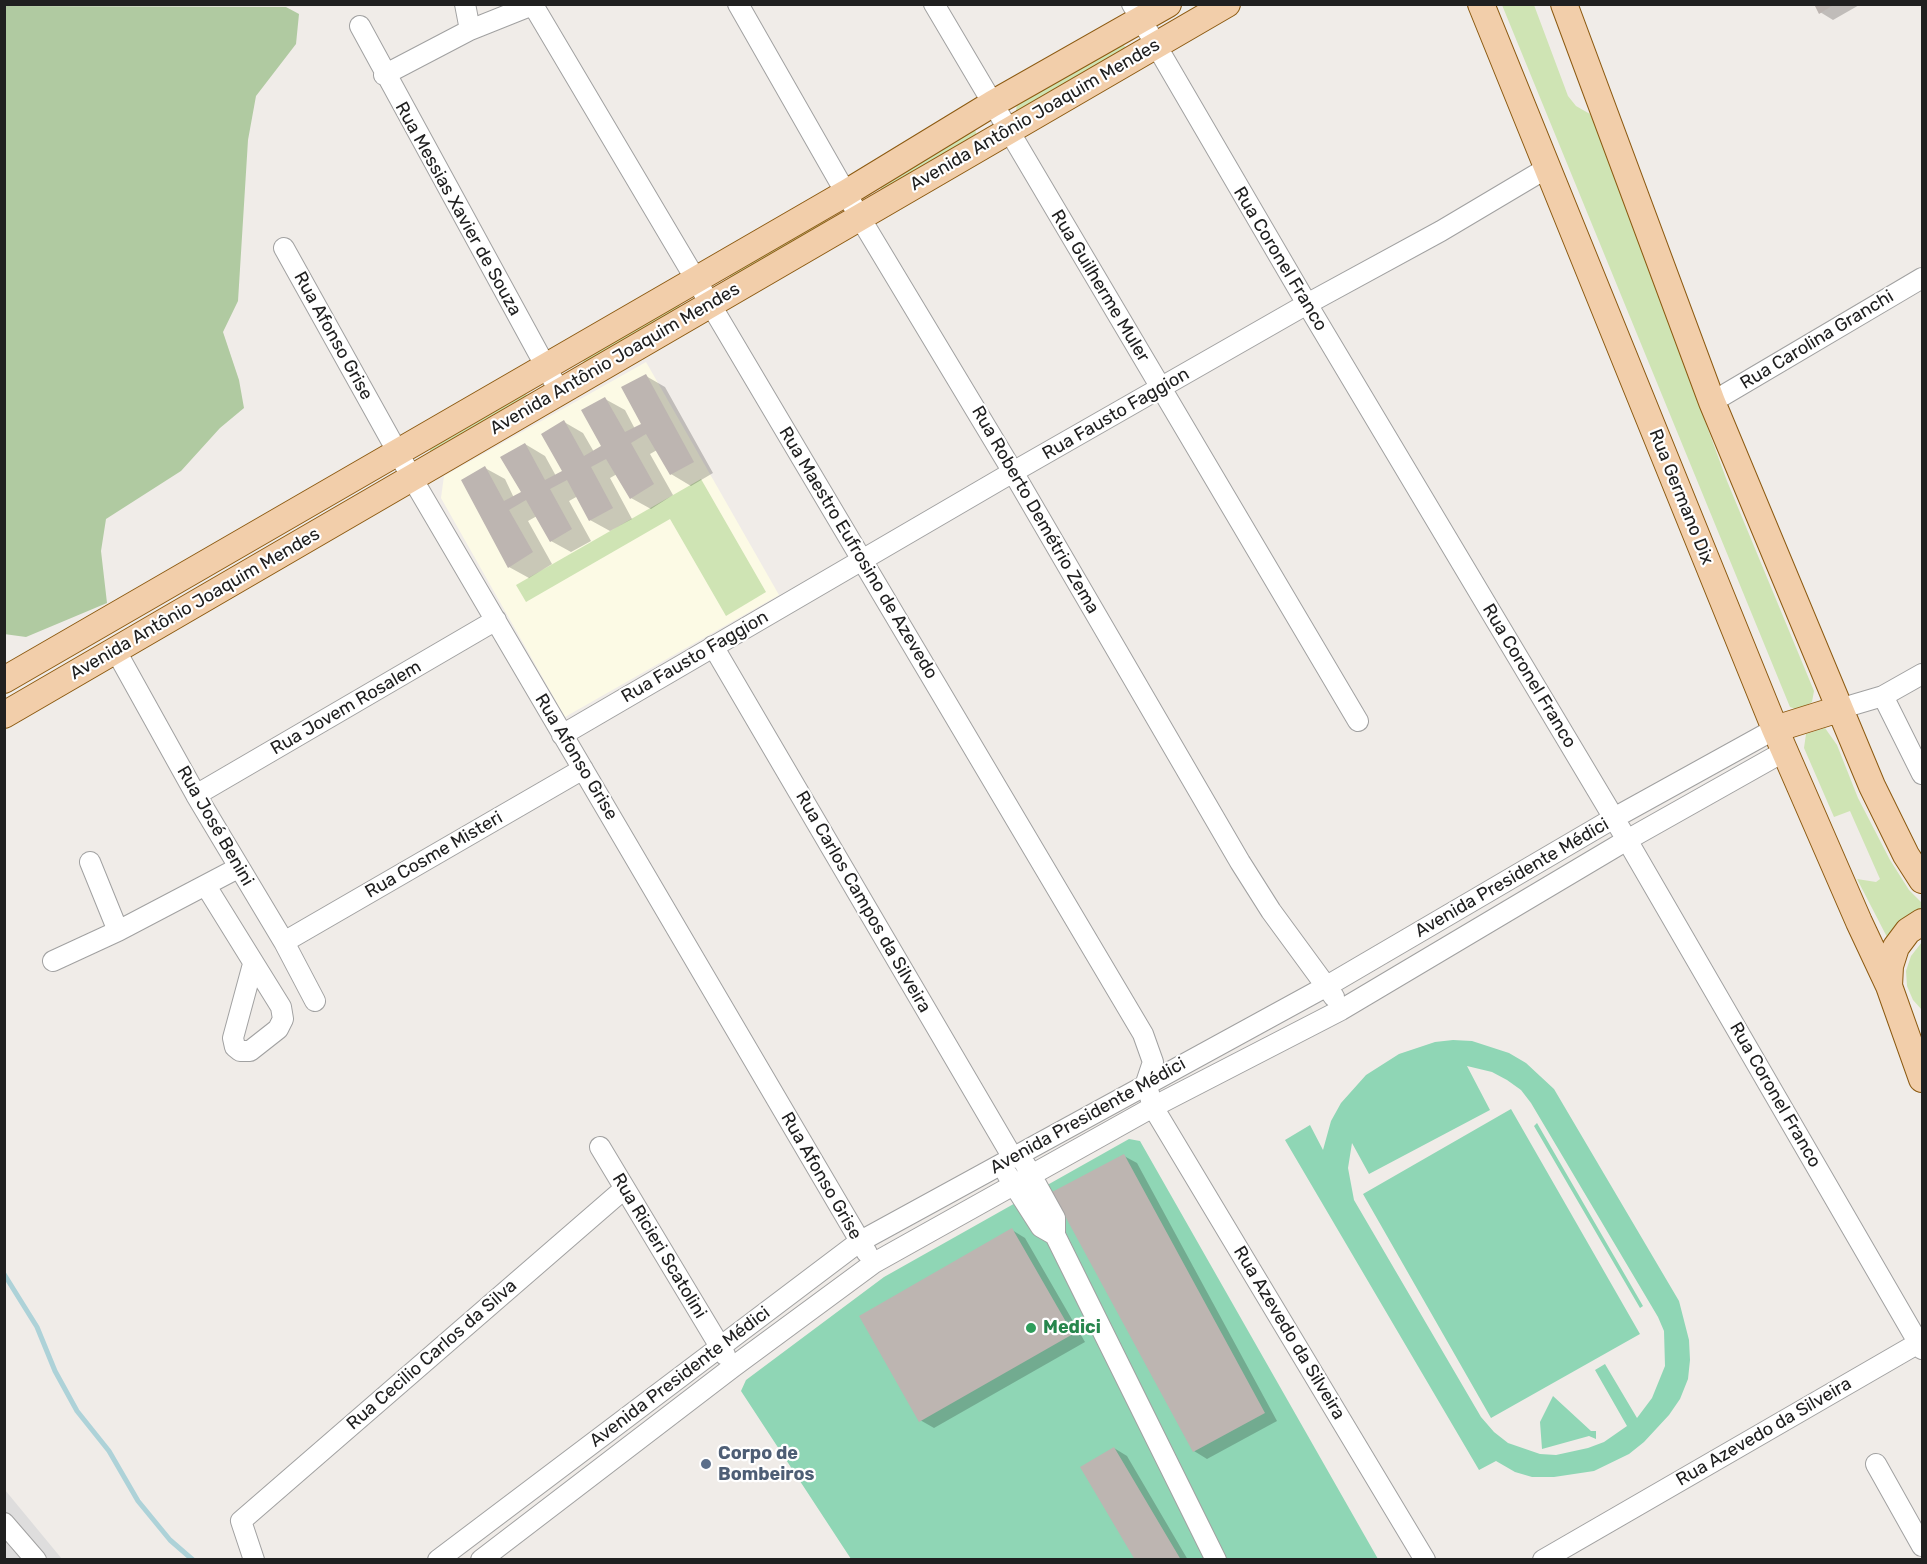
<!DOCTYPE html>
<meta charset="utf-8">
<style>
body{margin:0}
#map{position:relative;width:1927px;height:1564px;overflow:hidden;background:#f0ece8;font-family:Rubik,sans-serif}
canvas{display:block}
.frame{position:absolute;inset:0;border:6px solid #202020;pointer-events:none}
</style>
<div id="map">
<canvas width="1927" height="1564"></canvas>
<div class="frame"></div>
</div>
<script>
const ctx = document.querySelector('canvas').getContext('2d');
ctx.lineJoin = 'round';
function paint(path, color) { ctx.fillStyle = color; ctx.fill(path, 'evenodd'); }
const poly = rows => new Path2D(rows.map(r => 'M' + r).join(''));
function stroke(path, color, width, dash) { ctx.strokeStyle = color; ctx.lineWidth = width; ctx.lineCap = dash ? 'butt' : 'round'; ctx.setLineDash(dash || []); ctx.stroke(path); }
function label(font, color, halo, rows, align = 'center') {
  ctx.font = font + ' Rubik,sans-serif'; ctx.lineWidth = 4.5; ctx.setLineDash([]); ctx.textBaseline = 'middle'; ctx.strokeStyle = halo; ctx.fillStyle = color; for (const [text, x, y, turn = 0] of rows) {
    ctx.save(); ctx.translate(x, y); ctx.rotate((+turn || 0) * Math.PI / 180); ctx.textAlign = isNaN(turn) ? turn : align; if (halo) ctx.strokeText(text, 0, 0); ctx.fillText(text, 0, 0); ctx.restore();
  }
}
paint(poly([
 [5,1490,62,1559,5,1559]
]), '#dedddd');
paint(poly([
 [646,362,779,595,565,717,441,498,444,476]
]), '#fcfae5');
paint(poly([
 [1502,5,1534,5,1568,96,1576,106,1590,114,1600,134,1727,481,1814,691,1812,702,1798,710,1790,707],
 [1121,43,1128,49,1019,114,1016,111,1017,103],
 [975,130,978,138,883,192,881,189,881,186],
 [825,218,828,225,732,280,730,277,730,273],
 [678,302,681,309,585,363,583,361,584,357],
 [525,393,528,396,432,454,430,452,430,448],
 [701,479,766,592,726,616,670,519,526,602,516,585],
 [1825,728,1837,745,1858,798,1890,860,1909,890,1922,903,1922,909,1887,937,1857,879,1876,882,1880,879,1850,811,1834,817,1804,748,1806,734],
 [1922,942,1922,1010,1913,1000,1907,986,1906,971,1911,956]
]), '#cfe4b4');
paint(poly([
 [5,6,286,7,299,14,296,44,256,96,248,140,238,301,223,332,239,380,244,408,220,428,181,471,106,519,101,551,107,603,26,637,4,634]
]), '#b0caa1');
paint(poly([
 [1453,1040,1472,1041,1509,1053,1526,1063,1554,1089,1679,1301,1689,1340,1690,1360,1688,1379,1680,1399,1669,1415,1644,1442,1629,1454,1594,1471,1554,1477,1532,1477,1515,1472,1496,1461,1479,1470,1285,1140,1310,1125,1323,1150,1331,1121,1341,1103,1366,1075,1399,1054,1435,1042],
 [1467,1066,1492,1072,1507,1080,1521,1090,1531,1103,1658,1317,1664,1331,1665,1366,1652,1398,1637,1418,1605,1364,1595,1370,1627,1426,1604,1442,1588,1448,1556,1455,1540,1454,1508,1443,1494,1432,1481,1417,1354,1200,1348,1168,1352,1143,1369,1174,1490,1110],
 [1511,1109,1640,1334,1491,1418,1363,1194],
 [1537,1123,1643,1306,1640,1308,1534,1126],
 [1129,1139,1140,1141,1378,1559,851,1559,741,1391,746,1380,884,1277],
 [1553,1396,1591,1431,1596,1431,1596,1439,1589,1436,1542,1449,1540,1422]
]), '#8fd6b5');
paint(poly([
 [1816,4,1861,4,1833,20,1820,12],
 [646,376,665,387,713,473,691,486,671,474,657,450,650,454,673,495,651,509,631,498,617,474,610,478,632,519,610,531,590,520,578,496,569,501,591,541,571,552,551,541,537,516,528,521,552,564,529,578,509,567,485,468,505,479,514,498,523,493,525,444,545,456,556,476,564,471,564,422,583,433,594,452,603,447,605,399,625,410,635,429,643,425],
 [1124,1156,1137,1163,1277,1421,1207,1459,1194,1451],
 [1012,1230,1025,1238,1085,1342,934,1428,920,1420],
 [1114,1448,1127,1456,1188,1560,1137,1560]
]), '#0003');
stroke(poly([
 [4,1274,37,1327,55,1371,77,1411,109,1451,138,1501,170,1540,193,1560]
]), '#add2d8', 5);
paint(poly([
 [1814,4,1835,4,1819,14],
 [646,374,694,462,670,475,646,434,631,443,654,484,630,499,606,459,591,467,613,508,589,521,567,480,550,489,572,529,550,542,526,500,509,510,533,552,508,568,461,480,485,466,504,501,521,492,500,457,525,443,545,480,562,471,541,434,564,420,584,456,601,446,581,410,605,397,625,432,641,424,621,387],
 [1124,1154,1265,1413,1193,1452,1052,1192],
 [1012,1228,1073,1334,919,1422,859,1316],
 [1114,1447,1181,1560,1135,1560,1080,1467]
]), '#bdb5b1');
const minor = poly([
 [465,4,470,30],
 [738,4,859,216,1013,472,1240,862,1271,911,1334,997],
 [934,4,1358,721],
 [1132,4,1307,304,1627,840,1922,1349],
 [533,5,1143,1034,1153,1062,1146,1083,1153,1107,1425,1560],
 [360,26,559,391],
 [384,75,470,30,535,4],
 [284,248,412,478,867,1253],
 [1712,402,1922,278],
 [713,646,1013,1158],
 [116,651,196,795,284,942,315,1001],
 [1883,696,1922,774],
 [1839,709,1883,696,1922,674],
 [562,735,1013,472,1307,304,1441,231,1547,168],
 [196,795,496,620],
 [90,862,118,931],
 [206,886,281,1007,283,1019,278,1029,250,1051,240,1051,235,1047,233,1038,253,964],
 [284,942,583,769],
 [53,961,118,931,238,868],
 [600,1147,725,1355],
 [1025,1164,1055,1218,1055,1235,1216,1560],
 [1007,1174,1041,1227,1055,1235],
 [1876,1464,1922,1546],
 [4,1523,36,1560],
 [254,1560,241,1521,624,1189],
 [438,1560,859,1242,1327,986,1614,818,1775,729],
 [481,1560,733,1367,874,1263,1153,1107,1341,1010,1627,840,1785,751],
 [1543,1560,1922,1341]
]);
const major = poly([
 [1481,4,1775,729,1859,922,1889,986],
 [1564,4,1712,402,1872,786,1906,855,1922,880],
 [4,680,846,193,992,104,1168,4],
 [4,715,1227,4],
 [1775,729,1839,709],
 [1922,922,1908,931,1896,947,1890,966,1889,986,1922,1079]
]);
stroke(minor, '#a1a1a1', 22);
stroke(major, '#8c5a11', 28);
stroke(minor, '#fff', 20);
stroke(major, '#f2ceaa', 26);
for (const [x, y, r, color] of [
 [1031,1328,6,"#2e9e5b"],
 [706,1464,6,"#5c6f8a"]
]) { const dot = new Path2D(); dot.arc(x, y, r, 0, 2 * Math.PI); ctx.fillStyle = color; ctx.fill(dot); stroke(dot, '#fff', 2); }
label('18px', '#202020', '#fff', [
 ["Avenida Antônio Joaquim Mendes",1035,115,-30],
 ["Rua Messias Xavier de Souza",458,209,61],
 ["Rua Coronel Franco",1280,259,59],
 ["Rua Guilherme Muler",1100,286,59],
 ["Rua Afonso Grise",333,336,61],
 ["Rua Carolina Granchi",1817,340,-31],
 ["Avenida Antônio Joaquim Mendes",615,359,-30],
 ["Rua Fausto Faggion",1116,414,-30],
 ["Rua Germano Dix",1681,497,68],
 ["Rua Roberto Demétrio Zema",1035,510,60],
 ["Rua Maestro Eufrosino de Azevedo",858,553,59],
 ["Avenida Antônio Joaquim Mendes",195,604,-30],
 ["Rua Fausto Faggion",695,657,-30],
 ["Rua Coronel Franco",1529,676,59],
 ["Rua Jovem Rosalem",346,708,-30],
 ["Rua Afonso Grise",576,757,59],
 ["Rua José Benini",215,826,60],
 ["Rua Cosme Misteri",434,855,-30],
 ["Avenida Presidente Médici",1512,878,-30],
 ["Rua Carlos Campos da Silveira",863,902,60],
 ["Rua Coronel Franco",1775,1095,60],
 ["Avenida Presidente Médici",1088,1116,-29],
 ["Rua Afonso Grise",821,1176,60],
 ["Rua Ricieri Scatolini",659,1246,59],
 ["Rua Azevedo da Silveira",1289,1333,59],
 ["Rua Cecilio Carlos da Silva",432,1355,-41],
 ["Avenida Presidente Médici",680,1377,-37],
 ["Rua Azevedo da Silveira",1764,1432,-30]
]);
label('bold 18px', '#27864d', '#fff', [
 ["Medici",1043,1328]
], 'left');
label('bold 18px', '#4e5e75', '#fff', [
 ["Corpo de",718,1454],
 ["Bombeiros",718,1475]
], 'left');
</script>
